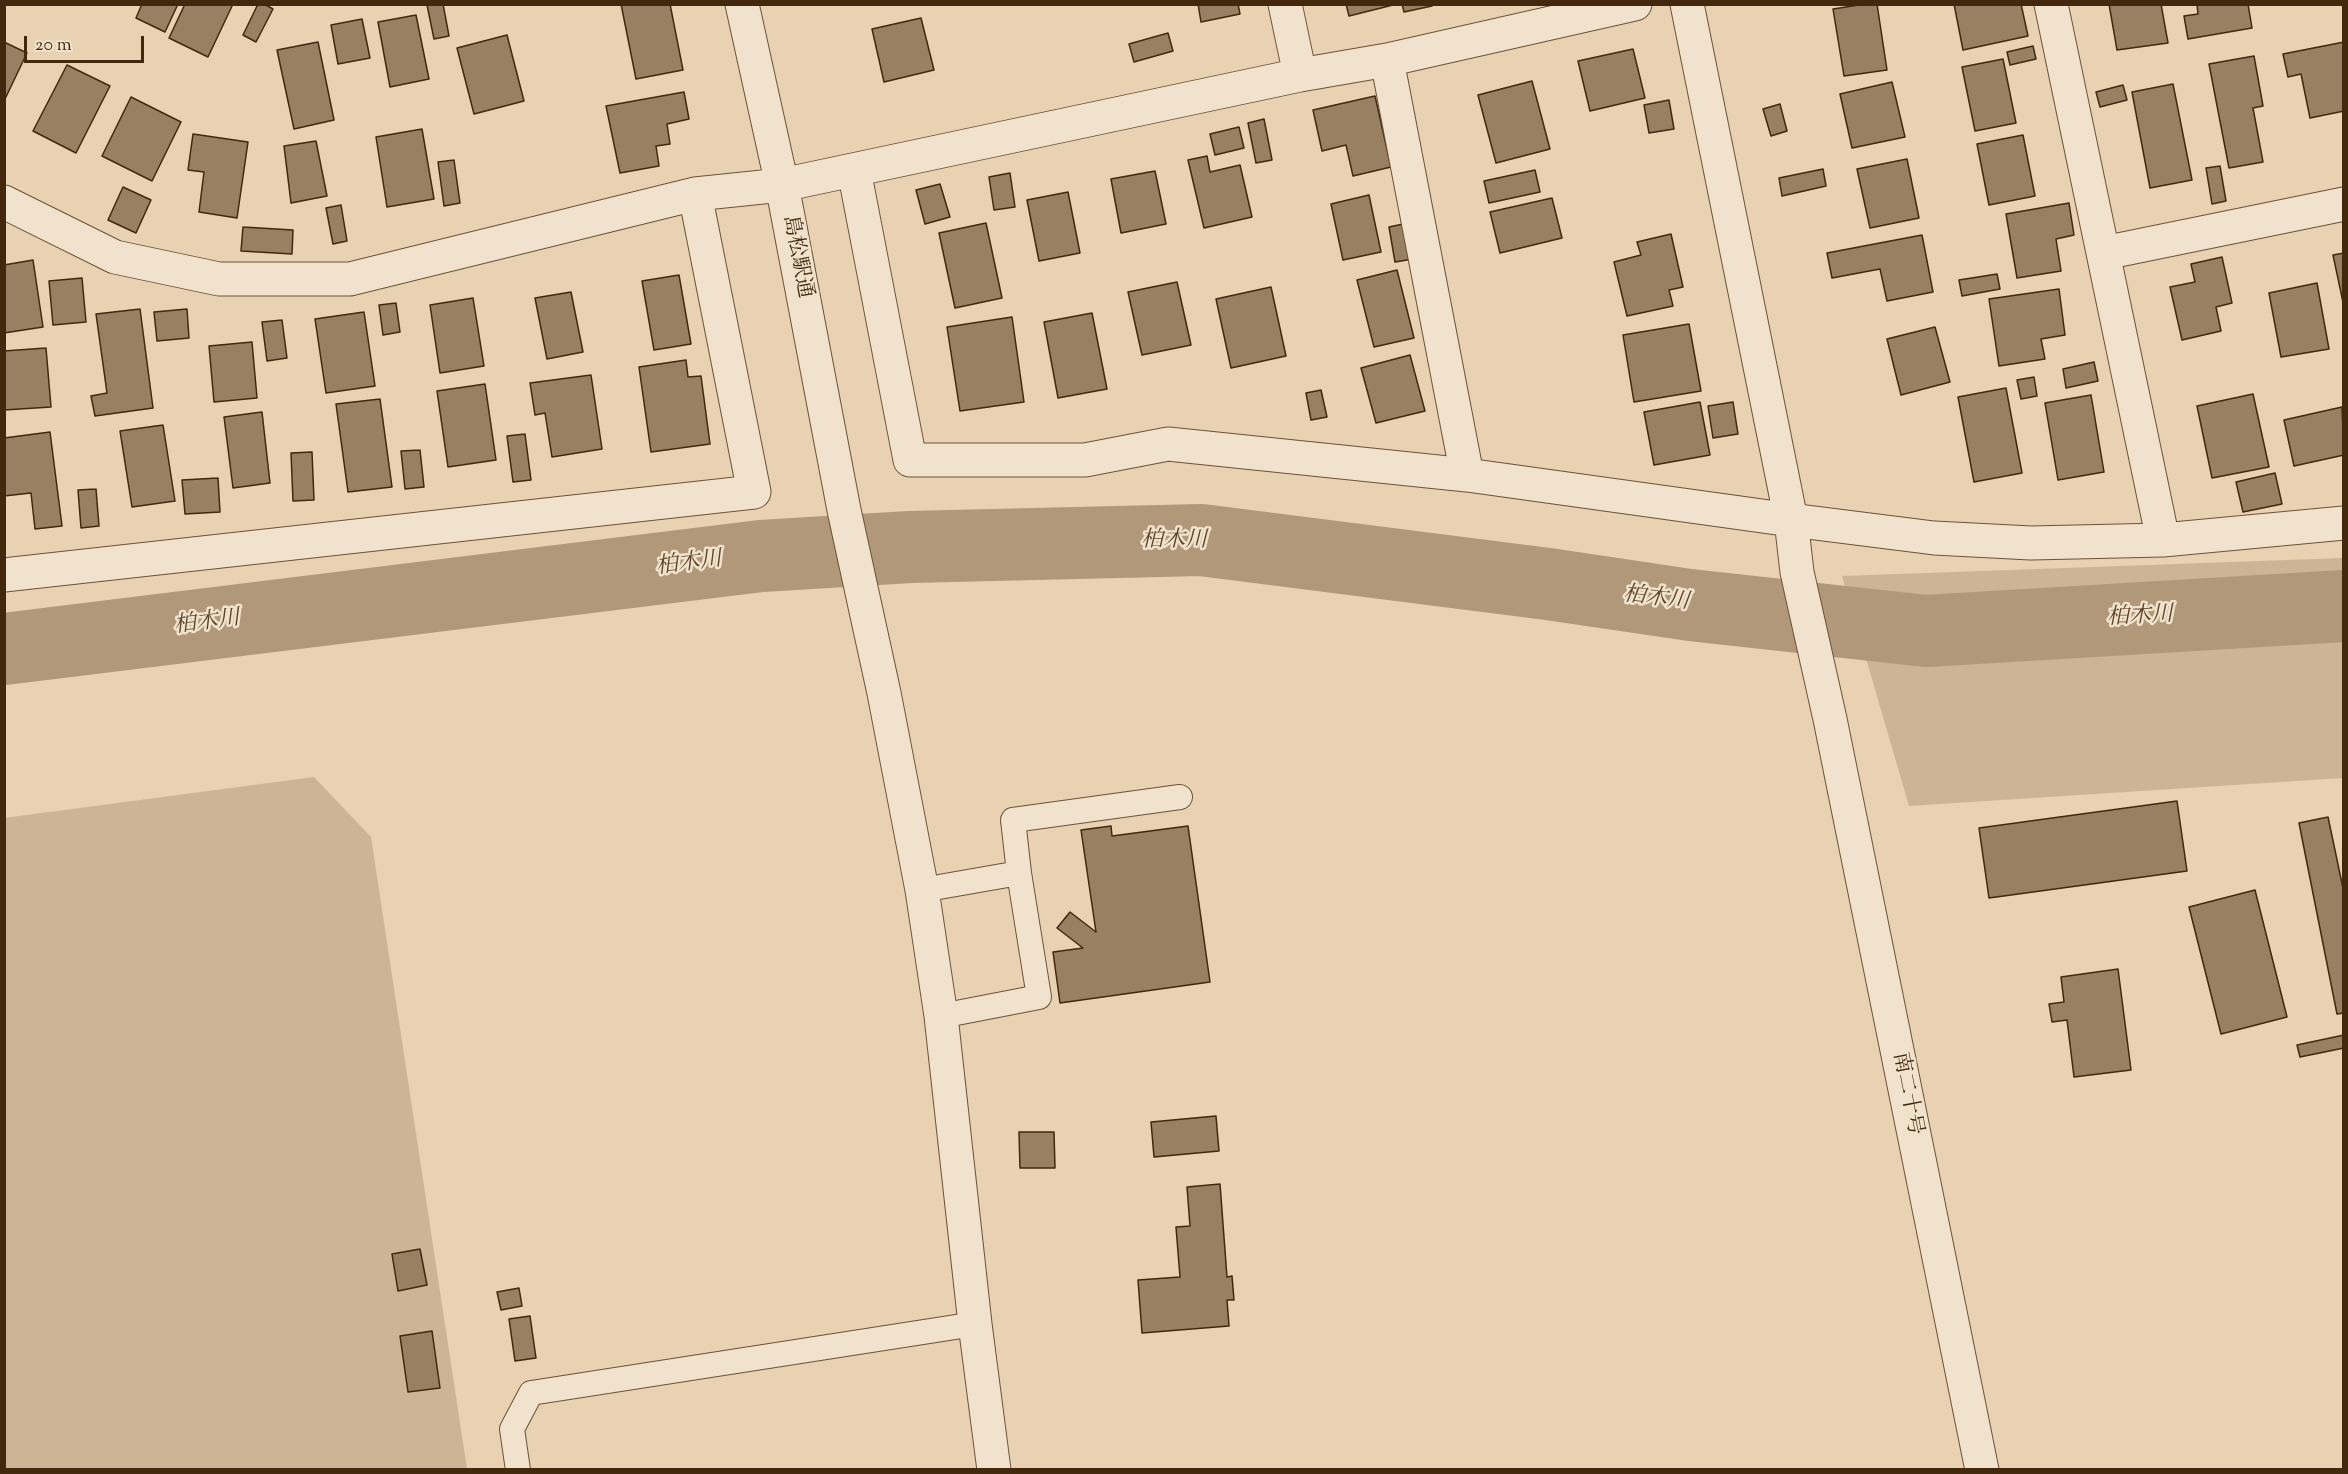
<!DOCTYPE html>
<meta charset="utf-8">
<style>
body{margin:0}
#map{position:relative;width:2348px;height:1474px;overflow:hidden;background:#e8d2b1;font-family:"Sorts Mill Goudy",serif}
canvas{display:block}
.frame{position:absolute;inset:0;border:6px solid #42280d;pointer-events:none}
.scale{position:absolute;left:24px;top:36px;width:120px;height:27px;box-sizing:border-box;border:3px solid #42280d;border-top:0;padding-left:8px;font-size:18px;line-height:21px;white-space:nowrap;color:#42280d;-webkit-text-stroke:4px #f0e2cc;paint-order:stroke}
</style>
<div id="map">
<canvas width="2348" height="1474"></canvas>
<div class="frame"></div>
<div class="scale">20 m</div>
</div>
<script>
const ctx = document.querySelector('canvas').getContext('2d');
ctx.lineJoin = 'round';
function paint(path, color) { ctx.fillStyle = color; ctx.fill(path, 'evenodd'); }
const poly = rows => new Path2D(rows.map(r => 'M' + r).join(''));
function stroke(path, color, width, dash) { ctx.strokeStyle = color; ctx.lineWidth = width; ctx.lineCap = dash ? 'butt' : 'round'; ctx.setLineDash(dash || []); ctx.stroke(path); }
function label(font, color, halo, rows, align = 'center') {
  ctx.font = font + ' "Sorts Mill Goudy","Noto Serif JP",serif'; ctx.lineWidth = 5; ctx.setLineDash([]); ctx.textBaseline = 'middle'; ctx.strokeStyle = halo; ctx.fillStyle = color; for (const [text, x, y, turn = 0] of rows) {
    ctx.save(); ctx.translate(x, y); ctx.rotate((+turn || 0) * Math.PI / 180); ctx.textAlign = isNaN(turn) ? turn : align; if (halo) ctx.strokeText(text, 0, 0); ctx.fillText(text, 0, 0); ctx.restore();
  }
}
paint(poly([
 [2343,558,2343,778,1909,806,1842,576],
 [314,777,371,837,467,1469,5,1469,4,818]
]), '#ccb595');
stroke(poly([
 [4,649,761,556,910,547,1201,540,1548,584,1690,605,1926,631,2344,606]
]), '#b09879', 72);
const building = poly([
 [142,4,178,4,165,32,136,18,142,4],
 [185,4,233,4,208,57,169,38,185,4],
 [258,4,264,4,273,9,256,42,243,35,258,4],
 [443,4,449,36,434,39,427,5,443,4],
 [621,4,670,4,683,70,636,79,621,4],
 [1198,4,1238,4,1240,14,1201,22,1198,4],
 [1346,4,1393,4,1393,5,1349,16,1346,4],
 [1402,4,1432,4,1432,6,1404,12,1402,4],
 [1865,4,1877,4,1887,70,1844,76,1833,9,1865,4],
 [1954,4,2021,4,2028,36,1963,50,1954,4],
 [2109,4,2161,4,2168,43,2117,50,2109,4],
 [2197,4,2248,4,2252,28,2188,39,2184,16,2198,14,2197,4],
 [416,15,429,79,390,87,378,22,416,15],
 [921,18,934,70,884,82,872,29,921,18],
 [362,19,370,58,338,64,331,25,362,19],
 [1168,33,1173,51,1134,62,1129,44,1168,33],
 [507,35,524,101,474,114,457,48,507,35],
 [4,42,27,53,5,99,4,99,4,42],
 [318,42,334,120,294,129,277,50,318,42],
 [2344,42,2344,111,2310,118,2301,74,2288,77,2283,54,2344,42],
 [2033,46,2036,59,2010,65,2007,52,2033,46],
 [1633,49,1645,98,1590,111,1578,61,1633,49],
 [2254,56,2263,106,2253,108,2263,162,2229,168,2209,64,2254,56],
 [2003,59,2016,123,1975,131,1962,67,2003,59],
 [67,65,110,86,76,153,33,131,67,65],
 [1532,81,1550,149,1496,163,1478,95,1532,81],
 [1892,82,1905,137,1852,148,1840,94,1892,82],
 [2173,84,2192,180,2150,188,2132,92,2173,84],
 [2123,85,2127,100,2100,107,2096,92,2123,85],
 [684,92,689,119,667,124,670,144,656,146,659,166,620,173,606,106,684,92],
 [1375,96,1391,167,1353,176,1346,145,1322,151,1313,110,1375,96],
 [131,97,181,122,152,181,102,156,131,97],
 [1669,100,1674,129,1649,133,1644,105,1669,100],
 [1780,104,1787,131,1771,136,1763,109,1780,104],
 [1264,119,1272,160,1256,163,1248,123,1264,119],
 [1239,127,1244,148,1215,155,1210,134,1239,127],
 [422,129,434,199,387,207,376,137,422,129],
 [193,134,248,142,237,218,199,212,204,172,188,170,193,134],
 [2023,135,2035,196,1989,205,1977,144,2023,135],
 [316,141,327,196,291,203,284,146,316,141],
 [1207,156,1210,172,1240,165,1252,217,1204,228,1188,160,1207,156],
 [1907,159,1919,218,1870,228,1857,169,1907,159],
 [454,160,460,203,444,206,438,162,454,160],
 [2220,166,2226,201,2212,204,2206,168,2220,166],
 [1823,169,1826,186,1782,196,1779,178,1823,169],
 [1535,170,1540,192,1489,203,1484,181,1535,170],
 [1155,171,1166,224,1121,233,1111,179,1155,171],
 [1010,173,1015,207,994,210,989,177,1010,173],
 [940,184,950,217,925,224,916,190,940,184],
 [123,187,151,200,136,233,108,220,123,187],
 [1068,192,1080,253,1039,261,1027,200,1068,192],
 [1369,195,1381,252,1343,260,1331,204,1369,195],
 [1552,198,1562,238,1500,253,1490,212,1552,198],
 [2069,203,2074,235,2056,239,2061,271,2017,278,2006,214,2069,203],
 [341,205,347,241,333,244,326,208,341,205],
 [986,223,1002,298,955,308,939,233,986,223],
 [1408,223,1413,259,1395,262,1389,227,1408,223],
 [243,227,293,230,292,254,241,251,243,227],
 [1671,234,1683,287,1669,290,1673,306,1627,316,1614,262,1641,255,1637,242,1671,234],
 [1922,235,1933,292,1887,301,1880,269,1832,278,1827,253,1922,235],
 [2344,253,2344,307,2333,255,2344,253],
 [2222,257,2232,303,2216,307,2221,331,2182,340,2170,287,2195,282,2191,264,2222,257],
 [33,260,43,327,4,333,4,265,33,260],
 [1397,270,1414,338,1374,347,1357,280,1397,270],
 [1997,274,2000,289,1962,296,1959,280,1997,274],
 [679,275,691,344,654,350,642,281,679,275],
 [82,278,86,322,53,325,49,281,82,278],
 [1177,282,1191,345,1142,355,1128,292,1177,282],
 [2317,283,2329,349,2281,357,2269,293,2317,283],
 [1271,287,1286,356,1231,368,1216,299,1271,287],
 [2059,289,2065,335,2041,339,2045,359,1999,366,1989,299,2059,289],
 [571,292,583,352,547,359,535,298,571,292],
 [473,298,484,366,440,373,430,305,473,298],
 [396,303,400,332,383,335,379,305,396,303],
 [140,309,153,408,95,416,91,396,107,393,96,314,140,309],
 [187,309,189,338,157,341,154,312,187,309],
 [364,312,375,386,326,393,315,319,364,312],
 [1092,313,1107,389,1058,398,1044,322,1092,313],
 [1012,317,1024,402,960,411,947,327,1012,317],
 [282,320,287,358,267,361,262,322,282,320],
 [1689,324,1701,391,1634,402,1623,335,1689,324],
 [1935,327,1950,382,1901,395,1887,339,1935,327],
 [252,342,257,398,214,402,209,346,252,342],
 [46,348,51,407,4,410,4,351,46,348],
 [1410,355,1425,411,1376,423,1361,368,1410,355],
 [686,360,688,377,701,376,710,444,651,452,639,367,686,360],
 [2094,362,2098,381,2066,388,2063,369,2094,362],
 [591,375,602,449,552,457,545,413,535,415,530,383,591,375],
 [2034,377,2037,396,2021,399,2017,380,2034,377],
 [485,384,496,460,448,467,437,391,485,384],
 [2006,388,2022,473,1974,482,1958,397,2006,388],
 [1321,390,1327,417,1311,420,1306,393,1321,390],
 [2253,394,2269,467,2212,478,2197,406,2253,394],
 [2091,395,2104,472,2058,480,2045,403,2091,395],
 [380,399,392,487,348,492,336,404,380,399],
 [1700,402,1710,455,1654,465,1644,412,1700,402],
 [1733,402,1738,434,1713,438,1708,406,1733,402],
 [2342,407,2344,455,2294,466,2284,420,2342,407],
 [262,412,270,483,233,488,224,417,262,412],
 [163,425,175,501,132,507,120,431,163,425],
 [50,432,62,526,35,529,31,493,4,496,4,438,50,432],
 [525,434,531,480,513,482,507,436,525,434],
 [420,450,424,487,405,489,401,451,420,450],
 [312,452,314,500,293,501,291,453,312,452],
 [2275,473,2282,504,2243,512,2236,482,2275,473],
 [218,478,220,512,185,514,182,480,218,478],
 [96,489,99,526,81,528,78,490,96,489],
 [2177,801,2187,871,1989,898,1979,828,2177,801],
 [2328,817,2344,893,2344,1013,2337,1014,2299,823,2328,817],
 [1111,826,1112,836,1188,826,1210,982,1060,1003,1053,952,1083,948,1057,928,1070,912,1096,932,1081,830,1111,826],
 [2255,890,2287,1017,2221,1034,2189,907,2255,890],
 [2118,969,2131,1070,2074,1077,2067,1020,2052,1022,2049,1004,2064,1002,2061,977,2118,969],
 [2344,1035,2344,1048,2300,1057,2297,1045,2344,1035],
 [1216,1116,1219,1151,1154,1157,1151,1122,1216,1116],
 [1019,1132,1054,1132,1055,1168,1020,1168,1019,1132],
 [1220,1184,1227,1277,1232,1276,1234,1300,1227,1300,1229,1326,1142,1333,1138,1280,1180,1277,1176,1227,1190,1226,1187,1187,1220,1184],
 [420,1249,427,1285,398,1291,392,1254,420,1249],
 [519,1288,522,1306,501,1310,497,1292,519,1288],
 [530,1316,536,1358,515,1361,509,1319,530,1316],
 [432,1331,440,1388,408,1392,400,1336,432,1331]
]);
paint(building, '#988062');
stroke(building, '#42280d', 1.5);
const service = poly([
 [1019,873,1013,820,1180,797],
 [922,890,1019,873,1039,997,941,1016],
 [518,1470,512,1429,531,1393,975,1324]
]);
const minor = poly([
 [742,4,782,185,844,510,884,693,922,890,941,1016,975,1324,994,1470],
 [1285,4,1300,75],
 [1687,4,1791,520,1797,572,1830,719,1982,1470],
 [2051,4,2163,540],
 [1387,60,1467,475],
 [854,170,910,460,1085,460,1168,444,1467,475,1791,520,1934,538,2031,543,2163,540,2344,523],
 [4,202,115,257,219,279,350,279,695,194,782,185,1300,75,1387,60,1635,4],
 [2104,253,2344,204],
 [4,575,754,492,695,194]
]);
stroke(service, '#6c5236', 26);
stroke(minor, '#6c5236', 35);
stroke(service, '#f0e2cc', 24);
stroke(minor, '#f0e2cc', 33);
label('21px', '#42280d', '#f0e2cc', [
 ["島松駅通",796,257,79],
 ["南二十号",1906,1094,79]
]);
label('italic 22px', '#5e4428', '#f0e2cc', [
 ["柏木川",1174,542],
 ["柏木川",689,565,-7],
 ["柏木川",1656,600,7],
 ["柏木川",2140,618,-3],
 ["柏木川",207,624,-7]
]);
</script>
